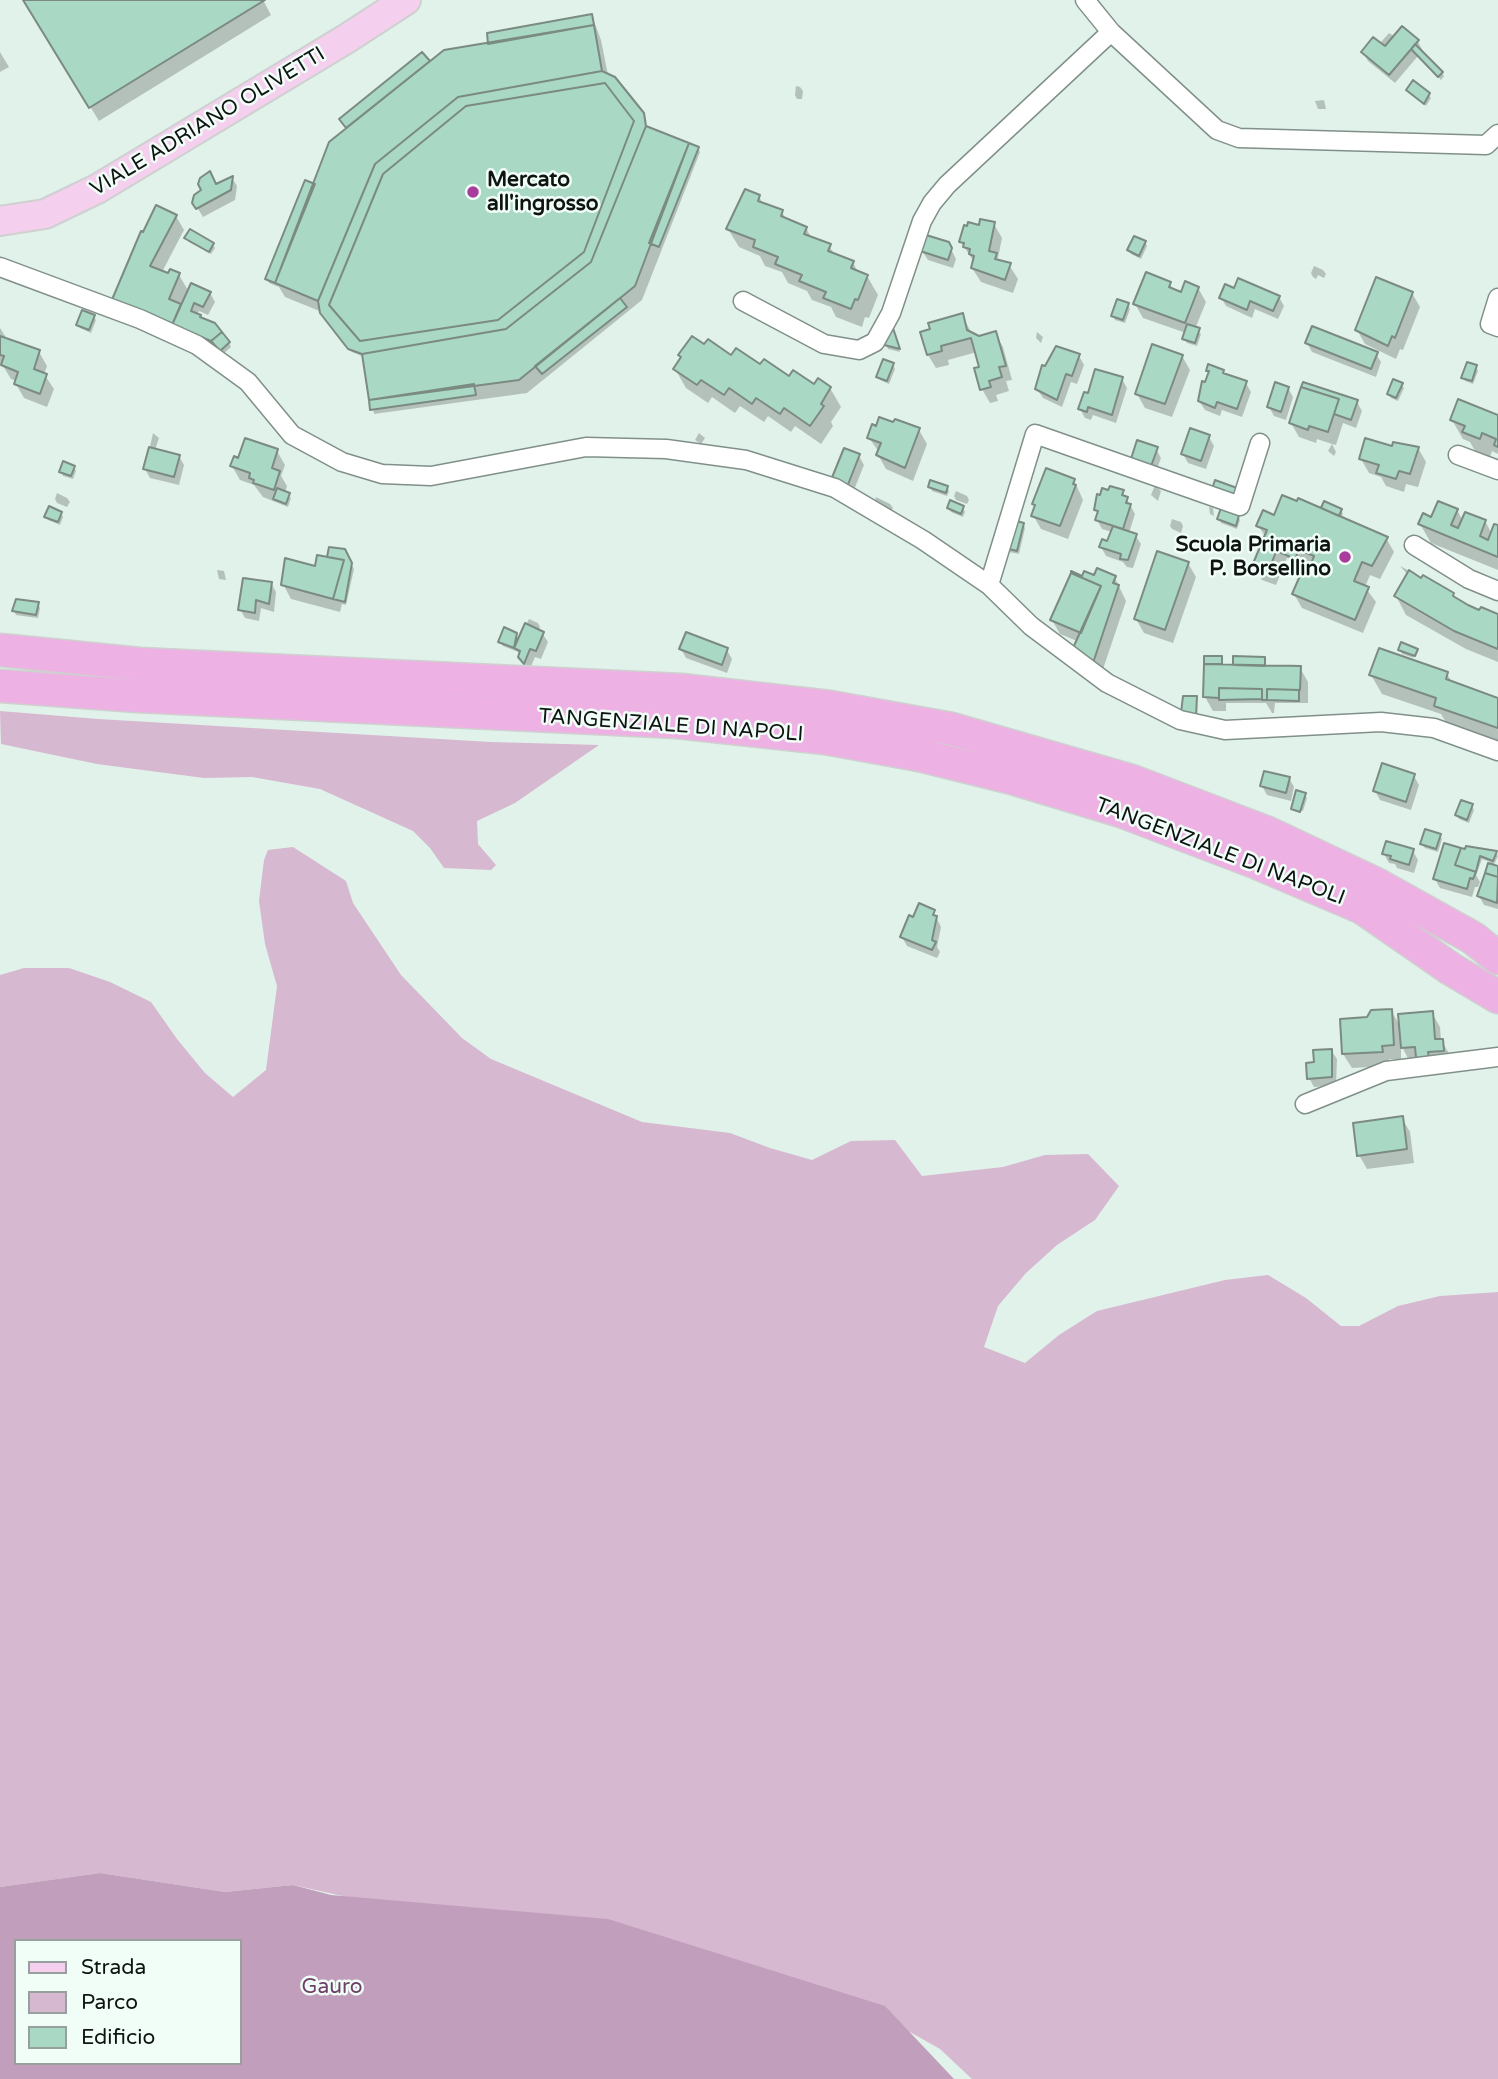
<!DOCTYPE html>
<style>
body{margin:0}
#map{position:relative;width:1498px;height:2079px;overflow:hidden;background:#e1f2ea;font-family:"Varela Round",sans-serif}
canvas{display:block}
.legend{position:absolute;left:14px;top:1939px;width:228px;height:126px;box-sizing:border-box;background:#f1fef8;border:2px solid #97a09c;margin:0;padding:9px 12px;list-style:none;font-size:21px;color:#0f1412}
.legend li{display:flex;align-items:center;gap:14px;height:35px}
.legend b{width:35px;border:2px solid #97a09c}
</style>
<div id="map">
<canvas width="1498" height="2079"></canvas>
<ul class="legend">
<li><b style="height:9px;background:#f4d0ee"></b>Strada</li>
<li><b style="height:19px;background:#d6b8d0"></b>Parco</li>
<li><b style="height:19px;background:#a9d8c4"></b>Edificio</li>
</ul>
</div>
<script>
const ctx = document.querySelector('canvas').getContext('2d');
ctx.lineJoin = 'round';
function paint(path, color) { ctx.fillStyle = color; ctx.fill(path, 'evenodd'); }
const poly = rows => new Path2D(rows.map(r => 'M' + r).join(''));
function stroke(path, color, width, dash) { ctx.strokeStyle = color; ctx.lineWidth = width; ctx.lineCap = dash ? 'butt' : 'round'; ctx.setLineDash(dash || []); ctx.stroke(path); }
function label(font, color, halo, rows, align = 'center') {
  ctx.font = font + ' "Varela Round",sans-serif'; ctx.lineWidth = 5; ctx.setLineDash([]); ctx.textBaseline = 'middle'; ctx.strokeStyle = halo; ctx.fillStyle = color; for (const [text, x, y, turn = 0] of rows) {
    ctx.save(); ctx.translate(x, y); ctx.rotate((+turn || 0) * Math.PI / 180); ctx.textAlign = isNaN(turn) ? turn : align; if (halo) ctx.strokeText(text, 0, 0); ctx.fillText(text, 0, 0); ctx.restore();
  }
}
paint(poly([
 [0,711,98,719,491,742,599,745,515,803,477,821,478,844,496,865,491,870,444,868,430,848,413,831,320,789,252,777,204,778,97,764,1,744],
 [293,847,346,881,353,903,401,975,462,1038,491,1059,642,1122,730,1133,770,1148,812,1160,851,1141,895,1140,922,1176,1003,1167,1045,1155,1088,1154,1119,1186,1095,1220,1057,1245,1026,1273,998,1306,984,1347,1025,1363,1059,1335,1097,1311,1225,1280,1268,1275,1306,1298,1341,1326,1359,1326,1398,1306,1440,1296,1498,1292,1498,2079,972,2079,940,2049,880,2015,293,1885,225,1892,100,1873,0,1887,0,975,24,968,69,968,110,982,151,1002,177,1039,205,1073,233,1097,266,1070,277,986,265,944,259,901,264,860,268,850]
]), '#d6b8d0');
paint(poly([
 [100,1873,225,1892,293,1885,331,1895,608,1919,885,2006,954,2079,0,2079,0,1887],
 [16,1941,240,1941,240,2063,16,2063]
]), '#c19ebb');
paint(poly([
 [25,0,263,0,271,15,99,121],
 [592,16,601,40,608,75,642,114,646,128,698,148,700,152,642,300,527,393,374,414,364,357,352,352,322,312,285,297,279,287,269,283,267,279,313,185,348,129,343,123,422,55,429,64,490,44],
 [1402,28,1418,42,1423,51,1421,52,1442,73,1444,76,1441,80,1418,56,1395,83,1368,61,1363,52,1385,49,1381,42,1389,33,1394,36],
 [0,52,9,67,0,72],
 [796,86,800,87,803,91,802,99,797,99,795,95],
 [1408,90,1428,94,1431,98,1426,106],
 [1324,100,1326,109,1318,109,1315,101],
 [232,178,237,186,235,200,203,217,194,202,203,191],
 [759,196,763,205,782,212,787,221,806,228,812,239,829,246,835,255,853,262,858,273,867,276,878,295,869,318,865,317,862,327,836,317,831,307,812,300,807,291,788,283,782,272,765,266,760,256,739,247,728,229],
 [176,216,184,230,162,272,179,275,189,292,210,293,215,302,208,315,199,311,197,315,229,343,231,347,223,354,218,348,121,316],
 [994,224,1002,238,998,258,1000,262,1009,265,1018,279,1013,293,981,282,972,268,974,262,961,242,980,227],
 [186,238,212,244,215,248,211,254,189,242],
 [1145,242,1147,246,1141,259,1131,254,1129,250],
 [948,243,956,259,953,268,928,260,922,251],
 [1314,266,1323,270,1326,274,1324,278,1318,275,1316,279,1313,277,1311,273],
 [1170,284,1174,291,1182,294,1198,288,1206,302,1195,329,1201,334,1197,346,1187,343,1184,339,1186,333,1143,318,1135,304],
 [1412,293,1420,307,1403,350,1400,349,1396,359,1365,344,1357,330],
 [1221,297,1279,297,1284,306,1278,319,1255,309,1252,318,1226,306],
 [1128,305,1130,309,1125,323,1115,320,1113,316],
 [962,315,972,334,979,338,995,334,1003,347,1012,380,1006,381,1009,391,996,395,998,401,990,403,982,389,981,368,977,352,948,360,949,365,936,368,928,355],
 [93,316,96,320,91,333,80,328,78,325],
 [0,328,7,339,39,352,47,366,44,374,54,389,47,407,24,398,16,384,17,381,11,379,3,366,0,365],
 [893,331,900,352,888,349,886,345],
 [1037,332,1043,337,1041,343,1036,338],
 [1307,343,1376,354,1381,362,1376,377,1312,352],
 [1079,356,1084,365,1077,384,1071,382,1062,407,1043,398,1037,389],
 [1182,356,1190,370,1172,417,1145,408,1137,394],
 [732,358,815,387,830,388,841,407,831,422,833,426,821,444,795,426,791,432,768,416,764,422,740,406,735,413,712,397,708,403,686,388,675,369],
 [893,365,895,369,889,384,880,380,877,376],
 [1476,367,1478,371,1473,384,1465,381,1463,378],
 [1208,370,1223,371,1225,375,1246,383,1251,392,1242,417,1222,410,1220,416,1205,410,1199,401,1210,374],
 [1122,379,1127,388,1116,423,1093,415,1091,420,1085,418,1080,409,1089,395],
 [1304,384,1357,402,1362,411,1356,428,1343,423,1336,445,1332,444,1336,452,1334,456,1328,451,1332,444,1317,439,1316,443,1299,437,1291,423],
 [1401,384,1404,388,1398,401,1391,398,1389,394],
 [1288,388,1293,397,1286,420,1274,416,1269,407],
 [1498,417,1498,454,1492,451,1490,457,1475,451,1470,442,1463,439,1452,420],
 [919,430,927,444,913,481,886,469,878,455,879,452,869,438],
 [153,433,159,438,155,450,179,456,184,465,179,485,150,478,145,469],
 [699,433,705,438,701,444,695,440],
 [1209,437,1214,446,1206,469,1188,463,1183,454],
 [1393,448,1418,448,1426,462,1418,487,1406,484,1404,492,1386,486,1381,477,1369,473,1361,459],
 [1156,449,1161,458,1154,477,1132,462],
 [277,451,285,465,281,476,287,486,285,493,291,498,288,507,263,497,254,485,240,480,232,466,239,460],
 [859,456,864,465,852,495,838,489],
 [74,467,76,471,73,479,63,476,61,472],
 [1074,480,1083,500,1068,539,1041,529,1033,515,1036,507,1034,504],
 [1155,485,1161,491,1158,501,1151,495],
 [930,487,947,487,949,491,947,496,932,491],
 [956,491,967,496,969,500,967,504,956,500,954,496],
 [1123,492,1135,514,1129,533,1135,535,1141,544,1133,568,1127,567,1123,562,1106,556,1101,547,1108,543,1112,532,1102,529,1097,520,1099,514,1096,509],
 [57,493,67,498,70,502,67,507,57,503,55,499],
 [876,497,890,504,893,508,891,512,875,501],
 [1209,507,1213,508,1214,516,1210,514],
 [949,508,963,508,965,512,963,517,951,512],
 [1341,510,1343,514,1341,519,1386,538,1394,552,1380,579,1370,575,1365,587,1376,602,1363,633,1302,608,1294,594,1307,563,1298,559,1297,562,1287,558,1276,585,1262,580,1254,566,1266,538,1258,525,1275,517],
 [1457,510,1463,521,1485,521,1492,534,1498,527,1498,570,1431,543,1420,524],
 [61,513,63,517,60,525,48,520,46,517],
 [1238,516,1240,520,1237,529,1221,523,1219,519],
 [1172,519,1181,522,1183,526,1181,533,1172,529,1170,526],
 [1023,524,1025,528,1019,554,1009,552,1007,548],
 [344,551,354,569,346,605,342,604,340,612,291,599,283,584,317,568],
 [1188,563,1196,577,1173,643,1144,633,1136,619],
 [1400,566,1453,594,1455,599,1480,612,1498,616,1498,662,1466,649,1406,615,1396,596,1408,575],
 [217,570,224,571,226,580,219,579],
 [245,577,271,583,276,592,274,612,261,608,259,621,245,618,240,609],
 [1083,578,1115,578,1126,601,1101,675,1077,641,1060,634,1052,620],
 [38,604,40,608,38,618,16,615,14,611],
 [529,619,538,623,540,627,538,631,542,633,548,642,541,659,535,657,529,671,518,652,503,646,500,642,516,634,519,640],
 [681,649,727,650,732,659,727,673,686,658],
 [1400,650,1409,650,1414,658,1402,654],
 [1206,657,1221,658,1223,666,1236,667,1264,658,1266,667,1300,668,1308,682,1308,703,1275,703,1274,713,1272,713,1266,703,1226,703,1226,711,1213,711,1205,697],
 [1447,674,1453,684,1498,700,1498,743,1447,724,1441,714,1382,694,1371,675],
 [1414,776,1419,785,1411,810,1380,800,1375,791],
 [1289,778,1294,787,1291,801,1267,795,1262,786],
 [1304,794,1307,798,1303,811,1293,808],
 [1472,806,1474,810,1469,823,1459,819,1457,815],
 [1440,835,1442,839,1438,852,1425,848,1422,844],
 [1413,851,1418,860,1414,873,1397,868,1395,864,1389,863,1384,854],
 [1466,851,1496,852,1498,856,1493,867,1498,868,1498,909,1484,905,1479,896,1490,862,1482,859,1476,875,1480,882,1478,887,1475,887,1472,897,1440,888,1435,879],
 [933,911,941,927,937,947,940,952,937,958,907,946,902,937,914,919],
 [1391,1011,1401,1027,1432,1013,1440,1027,1441,1040,1450,1055,1410,1062,1401,1045,1401,1059,1389,1059,1390,1066,1352,1068,1343,1054,1342,1021,1368,1019],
 [1331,1050,1337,1059,1336,1085,1314,1087,1309,1078,1316,1064],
 [1402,1118,1410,1132,1414,1163,1367,1169,1359,1155]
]), '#0003');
const building = poly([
 [23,0,265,0,89,108,23,0],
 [592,14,594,25,488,44,487,33,592,14],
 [594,25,602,71,458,97,375,164,318,301,275,283,329,142,444,50,594,25],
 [1402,26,1419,40,1389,75,1361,52,1373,37,1385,46,1402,26],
 [1415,44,1443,72,1438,77,1411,49,1415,44],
 [422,52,430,61,346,128,339,119,422,52],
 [602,71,615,77,644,113,646,126,591,262,506,329,362,354,348,349,320,313,318,301,375,164,458,97,602,71],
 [605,83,634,121,584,252,498,320,360,341,329,305,383,174,466,106,605,83],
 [1413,80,1430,93,1424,104,1406,90,1413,80],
 [605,83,634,121,584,252,498,320,360,341,329,305,383,174,466,106,605,83],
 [646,126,689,143,635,286,519,380,369,400,362,354,506,329,591,262,646,126],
 [689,143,699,147,659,247,649,243,689,143],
 [210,171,216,184,233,176,231,190,196,209,192,203,194,195,201,190,198,184,200,178,210,171],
 [305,180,315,184,275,283,265,279,305,180],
 [745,189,760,195,758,201,783,210,781,216,807,227,804,234,831,244,828,251,854,261,851,268,868,275,858,300,855,299,851,309,823,298,826,292,799,281,802,275,775,264,778,257,753,247,755,240,726,229,745,189],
 [156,205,177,215,150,266,168,273,170,269,180,273,169,299,181,304,172,325,111,302,141,231,143,232,156,205],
 [980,219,995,222,989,251,997,253,995,259,1011,263,1005,280,971,268,974,256,969,254,970,249,963,247,964,243,959,242,964,225,967,226,968,222,979,225,980,219],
 [190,229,214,243,209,252,184,238,190,229],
 [926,235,949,242,952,248,948,260,920,251,926,235],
 [1134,236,1146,241,1139,256,1127,250,1134,236],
 [1146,272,1171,282,1169,287,1181,292,1185,281,1199,287,1185,323,1133,304,1146,272],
 [1376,277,1413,292,1395,338,1392,336,1388,346,1355,330,1376,277],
 [1238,278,1280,296,1273,311,1250,301,1247,310,1219,298,1225,284,1234,288,1238,278],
 [191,283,211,292,203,307,194,303,191,311,201,315,200,317,215,323,222,332,211,341,172,325,191,283],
 [620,298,627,307,542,374,535,366,620,298],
 [1117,299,1129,303,1123,320,1111,316,1117,299],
 [82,310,95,315,89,330,76,325,82,310],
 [963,313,967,330,979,336,996,331,1006,366,999,367,1002,377,989,381,991,387,980,390,974,368,979,367,971,338,941,346,942,351,927,355,920,332,930,329,928,323,963,313],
 [1187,324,1200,328,1195,343,1182,339,1187,324],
 [892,325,900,349,884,345,892,325],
 [1312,326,1378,352,1371,369,1305,343,1312,326],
 [222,332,230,342,220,351,211,341,222,332],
 [0,336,40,350,34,369,47,374,40,394,14,384,18,372,1,365,4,356,0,355,0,336],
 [692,336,704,344,708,339,731,355,736,348,760,364,764,359,789,376,793,370,814,384,818,378,831,387,821,404,824,406,810,426,784,408,780,414,756,398,752,404,729,388,724,395,701,380,697,385,673,369,681,357,678,355,692,336],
 [1152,344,1183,355,1165,404,1135,394,1152,344],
 [1056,346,1080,354,1072,376,1066,374,1057,400,1035,389,1042,365,1045,366,1056,346],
 [883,359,894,363,887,381,876,377,883,359],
 [1467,362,1477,365,1472,381,1461,378,1467,362],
 [1208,364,1224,370,1223,373,1247,381,1237,409,1217,402,1215,408,1198,401,1202,381,1205,382,1209,371,1206,371,1208,364],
 [1095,369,1123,377,1112,415,1088,407,1087,412,1078,409,1084,392,1088,393,1095,369],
 [1393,379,1403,383,1396,398,1387,394,1393,379],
 [1275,382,1289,387,1281,412,1267,407,1275,382],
 [1303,382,1358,400,1351,420,1334,414,1339,399,1301,387,1303,382],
 [474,384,476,395,370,410,369,400,474,384],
 [1301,387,1339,399,1328,432,1309,426,1308,430,1289,423,1301,387],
 [1458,399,1498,415,1498,447,1494,445,1496,439,1482,433,1480,439,1462,432,1465,426,1450,420,1458,399],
 [879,417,893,422,895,419,920,428,905,468,876,455,881,443,867,438,872,424,876,426,879,417],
 [1190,428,1210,435,1201,461,1181,454,1190,428],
 [245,438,278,449,272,468,280,471,274,490,253,483,254,480,249,478,250,473,230,466,234,456,238,458,245,438],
 [1365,438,1392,446,1393,442,1419,447,1410,474,1399,471,1396,479,1376,473,1379,465,1359,459,1365,438],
 [1137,440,1158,447,1150,469,1130,462,1137,440],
 [149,447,180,455,174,477,143,469,149,447],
 [844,448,860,454,847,487,831,480,844,448],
 [63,461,75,466,71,476,59,472,63,461],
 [1046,468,1075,479,1073,484,1076,485,1060,526,1031,516,1035,505,1032,504,1046,468],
 [930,480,948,486,946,493,928,487,930,480],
 [1215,480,1237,488,1234,497,1212,489,1215,480],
 [1110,486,1124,490,1122,495,1128,497,1126,503,1131,504,1123,529,1095,520,1098,511,1094,510,1097,494,1100,495,1102,488,1108,490,1110,486],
 [277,488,290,493,286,504,273,499,277,488],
 [1282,495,1297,501,1298,498,1388,537,1372,566,1362,562,1354,581,1369,587,1355,620,1292,594,1306,562,1311,564,1314,556,1280,542,1268,572,1252,566,1267,530,1256,526,1263,510,1274,515,1282,495],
 [950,500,964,506,961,514,947,508,950,500],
 [1324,501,1342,509,1339,516,1321,508,1324,501],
 [1438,501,1458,509,1451,525,1458,528,1465,512,1486,520,1480,536,1488,540,1494,524,1498,525,1498,557,1418,524,1423,513,1431,517,1438,501],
 [49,506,62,512,58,522,44,517,49,506],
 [1221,508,1239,515,1236,526,1217,519,1221,508],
 [1013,520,1024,523,1017,551,1005,548,1013,520],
 [1113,526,1137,534,1128,560,1120,559,1121,554,1099,547,1102,539,1107,541,1113,526],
 [1280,542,1299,549,1295,559,1277,551,1280,542],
 [329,547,345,549,352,563,345,602,333,599,344,560,327,557,329,547],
 [1157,551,1189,562,1165,630,1134,619,1157,551],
 [317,555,344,560,333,599,281,585,285,558,315,566,317,555],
 [1097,568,1116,576,1113,583,1119,585,1093,663,1073,648,1101,586,1071,573,1071,571,1082,576,1084,571,1094,575,1097,568],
 [1409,570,1421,578,1423,575,1454,593,1453,596,1468,605,1479,610,1481,607,1498,614,1498,649,1454,631,1394,596,1409,570],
 [1071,573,1101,586,1081,633,1050,620,1071,573],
 [243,578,272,582,269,604,256,600,255,613,238,610,243,578],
 [16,599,39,602,36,615,12,611,16,599],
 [525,623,544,632,536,651,530,649,524,664,518,657,520,651,514,648,525,623],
 [504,627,517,633,514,648,498,642,504,627],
 [686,632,728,648,722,665,679,649,686,632],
 [1401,642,1418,649,1415,656,1398,650,1401,642],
 [1379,648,1448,672,1446,679,1498,698,1498,728,1434,706,1436,698,1369,675,1379,648],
 [1204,656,1222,656,1222,664,1204,664,1204,656],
 [1233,656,1265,657,1265,666,1233,665,1233,656],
 [1204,664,1301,666,1300,690,1267,689,1267,700,1262,700,1262,689,1219,688,1219,698,1203,697,1204,664],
 [1219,688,1262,689,1262,699,1219,700,1219,688],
 [1267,689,1299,690,1299,701,1267,700,1267,689],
 [1183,696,1197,696,1196,718,1181,713,1183,696],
 [1382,763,1415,774,1406,802,1373,791,1382,763],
 [1264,771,1290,777,1286,793,1260,786,1264,771],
 [1296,790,1306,793,1300,812,1291,809,1296,790],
 [1461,800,1473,804,1467,820,1455,815,1461,800],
 [1425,829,1441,834,1436,849,1420,844,1425,829],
 [1386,841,1414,849,1409,865,1390,859,1391,856,1382,854,1386,841],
 [1444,843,1461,848,1455,865,1476,872,1473,879,1470,878,1467,889,1433,879,1444,843],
 [1466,846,1497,851,1493,861,1480,856,1476,872,1455,865,1461,848,1465,849,1466,846],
 [1488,863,1498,866,1498,877,1485,873,1488,863],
 [1485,873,1498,877,1497,903,1477,896,1485,873],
 [919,903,935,910,933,915,937,916,932,940,936,942,932,950,900,937,909,915,913,917,919,903],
 [1392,1009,1394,1045,1382,1046,1383,1052,1342,1054,1340,1019,1367,1017,1371,1010,1392,1009],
 [1433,1011,1435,1039,1443,1039,1444,1051,1428,1052,1429,1057,1416,1058,1415,1047,1401,1048,1398,1014,1433,1011],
 [1332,1049,1332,1077,1307,1079,1306,1063,1314,1062,1313,1050,1332,1049],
 [1403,1116,1407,1149,1357,1156,1353,1123,1403,1116]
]);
paint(building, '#a9d8c4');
stroke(building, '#7b8a83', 2);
const street = poly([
 [1085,0,1111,32,1217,130,1239,138,1486,145,1498,134],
 [0,267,140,319,197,345,248,382,292,435,342,462,382,474,431,476,586,447,666,449,746,460,835,488,923,540,989,585,1031,626,1107,683,1180,720,1225,730,1381,722,1434,728,1498,751],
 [1498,298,1490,324,1498,327],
 [743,301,824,344,859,350,875,342,891,313,922,221,932,203,947,185,1111,32],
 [1458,455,1498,470],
 [1414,545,1469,579,1498,591],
 [989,585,1035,434,1240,506,1260,443],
 [1305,1104,1386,1071,1498,1057]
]);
const primary = poly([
 [0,221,45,214,97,189,346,39,406,0]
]);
const highway = poly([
 [0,650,140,664,681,690,830,707,952,729,1132,781,1268,833,1376,884,1473,938,1498,958],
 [0,686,137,696,677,722,825,738,919,755,1012,778,1121,811,1255,862,1363,908,1451,969,1498,997]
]);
stroke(street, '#809089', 21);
stroke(primary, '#cfd0d0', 32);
stroke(highway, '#cfd0d0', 35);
stroke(street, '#fff', 18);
stroke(primary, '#f4d0ee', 28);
stroke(highway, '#edb1e3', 32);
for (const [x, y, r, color] of [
 [473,192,7,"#a83d9d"],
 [1345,557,7,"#a83d9d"]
]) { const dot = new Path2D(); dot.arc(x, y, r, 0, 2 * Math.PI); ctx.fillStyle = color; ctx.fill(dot); stroke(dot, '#f1fef8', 2.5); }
label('21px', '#0f1412', '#f1fef8', [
 ["VIALE ADRIANO OLIVETTI",208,122,-31],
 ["TANGENZIALE DI NAPOLI",671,726,4],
 ["TANGENZIALE DI NAPOLI",1220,852,21]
]);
label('bold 21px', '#0f1412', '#f1fef8', [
 ["Mercato",487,180],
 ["all'ingrosso",487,204],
 ["Scuola Primaria",1331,545,"right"],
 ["P. Borsellino",1331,569,"right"]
], 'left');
label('21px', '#6d3f67', '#f1fef8', [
 ["Gauro",332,1987]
]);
</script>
